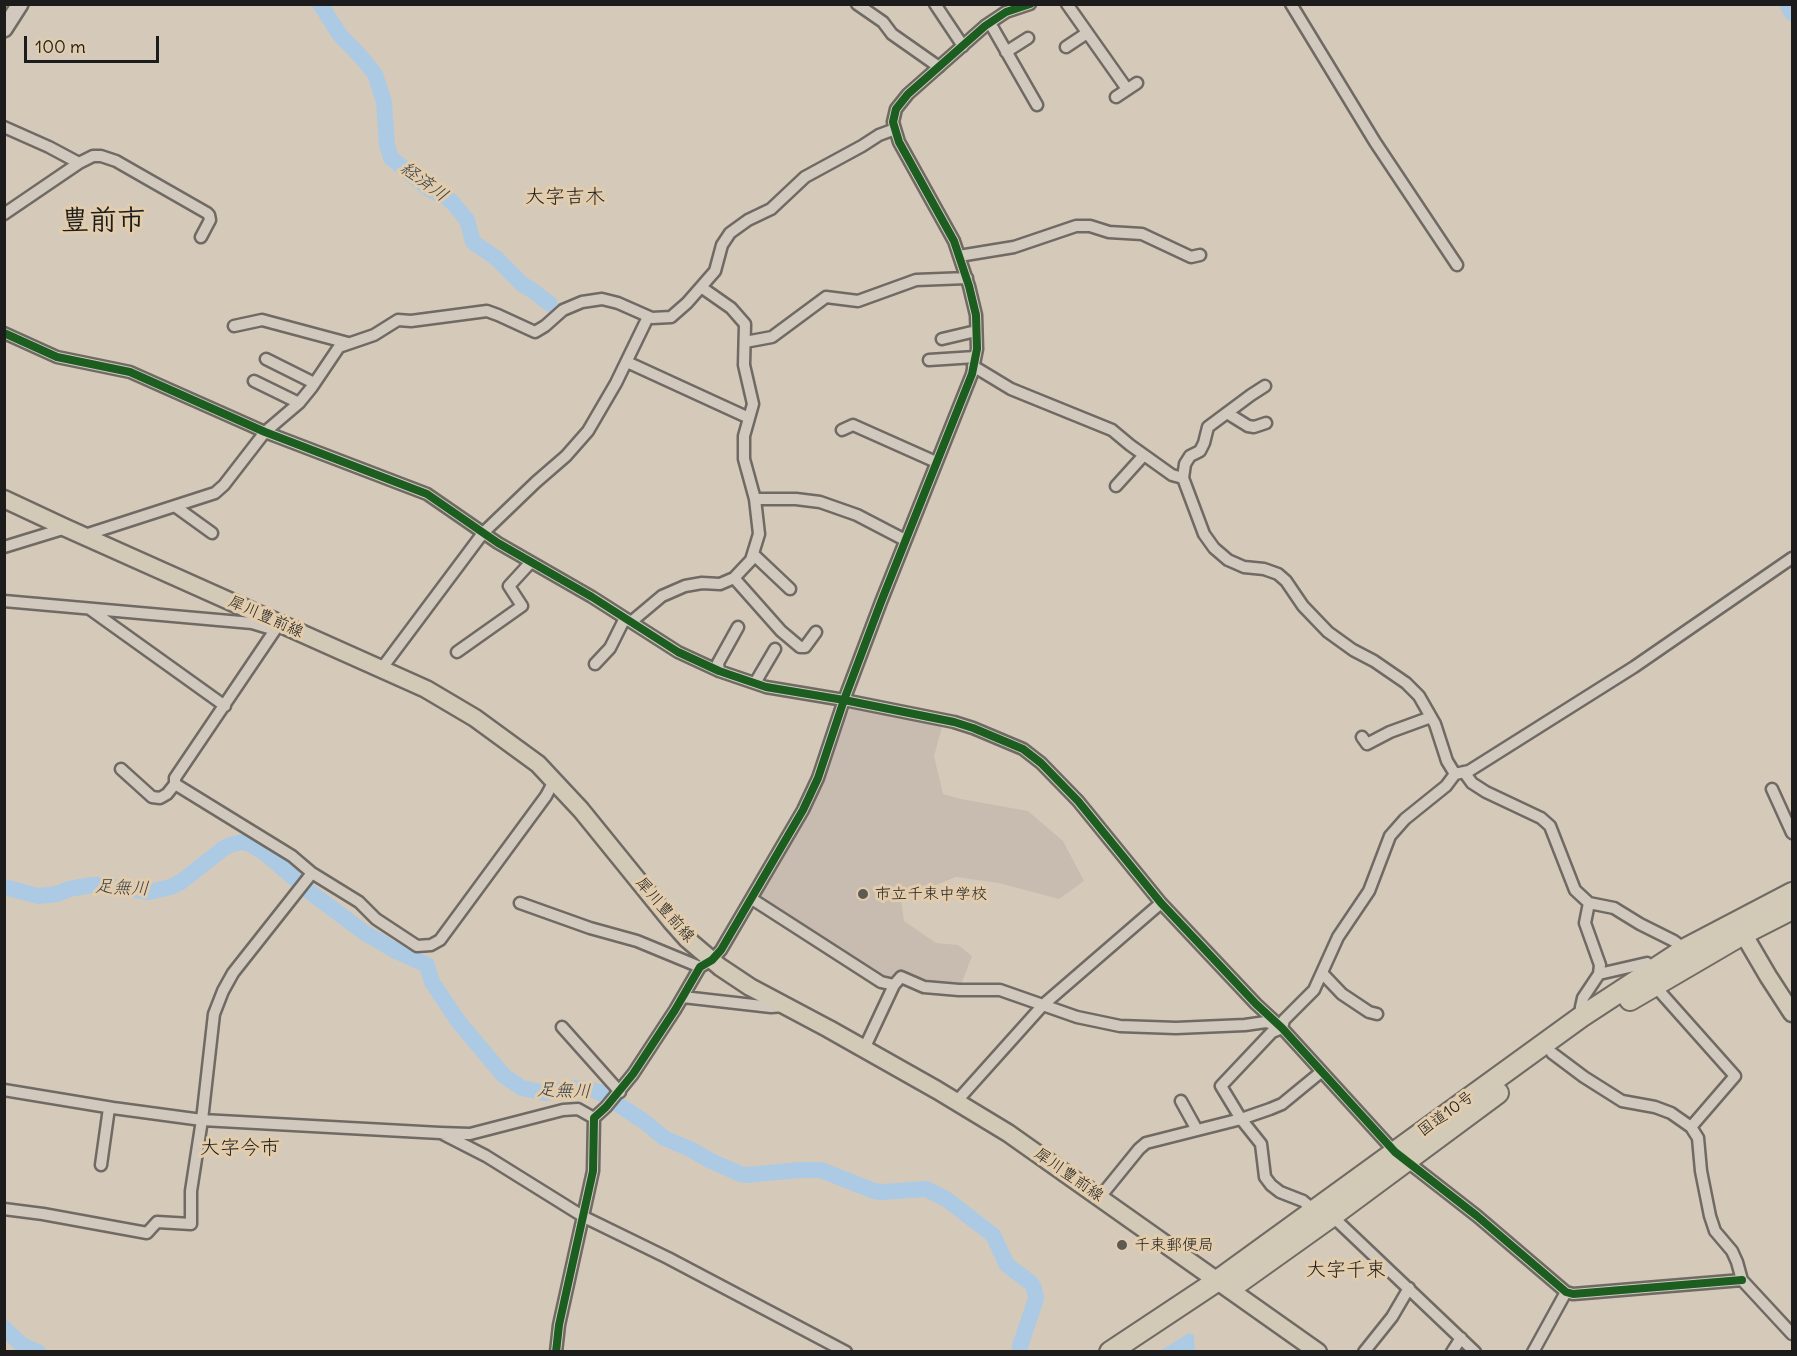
<!DOCTYPE html>
<meta charset="utf-8">
<style>
body{margin:0}
#map{position:relative;width:1797px;height:1356px;overflow:hidden;background:#d5cab9;font-family:Delius,sans-serif}
canvas{display:block}
.frame{position:absolute;inset:0;border:6px solid #1c1c1c;pointer-events:none}
.scale{position:absolute;left:24px;top:36px;width:135px;height:27px;box-sizing:border-box;border:3px solid #1c1c1c;border-top:0;padding-left:8px;font-size:18px;line-height:21px;white-space:nowrap;color:#1c1c1c;-webkit-text-stroke:4px #e2ccac;paint-order:stroke}
</style>
<div id="map">
<canvas width="1797" height="1356"></canvas>
<div class="frame"></div>
<div class="scale">100 m</div>
</div>
<script>
const ctx = document.querySelector('canvas').getContext('2d');
ctx.lineJoin = 'round';
function paint(path, color) { ctx.fillStyle = color; ctx.fill(path, 'evenodd'); }
const poly = rows => new Path2D(rows.map(r => 'M' + r).join(''));
function stroke(path, color, width, dash) { ctx.strokeStyle = color; ctx.lineWidth = width; ctx.lineCap = dash ? 'butt' : 'round'; ctx.setLineDash(dash || []); ctx.stroke(path); }
function label(font, color, halo, rows, align = 'center') {
  ctx.font = font + ' Delius,"Klee One",sans-serif'; ctx.lineWidth = 6; ctx.setLineDash([]); ctx.textBaseline = 'middle'; ctx.strokeStyle = halo; ctx.fillStyle = color; for (const [text, x, y, turn = 0] of rows) {
    ctx.save(); ctx.translate(x, y); ctx.rotate((+turn || 0) * Math.PI / 180); ctx.textAlign = isNaN(turn) ? turn : align; if (halo) ctx.strokeText(text, 0, 0); ctx.fillText(text, 0, 0); ctx.restore();
  }
}
paint(poly([
 [850,708,885,709,944,720,934,756,943,794,961,799,1028,811,1063,841,1084,881,1059,899,999,883,956,877,901,899,904,921,936,943,958,945,972,956,959,990,901,977,894,985,752,899,818,778]
]), '#c8bcb1');
paint(poly([
 [1189,1333,1194,1335,1195,1351,1160,1351]
]), '#accae4');
stroke(poly([
 [320,4,340,35,362,58,375,74,384,102,387,145,391,158,429,189,447,198,453,203,467,220,473,242,496,258,523,285,532,290,550,304],
 [1787,4,1792,13],
 [4,887,38,896,57,894,69,889,92,885,102,885,149,892,171,887,181,882,224,848,233,844,243,842,250,844,266,854,310,892,365,933,398,952,427,965,432,982,458,1021,504,1076,522,1088,545,1093,576,1088,588,1089,599,1092,645,1122,664,1138,690,1149,709,1160,740,1174,747,1175,799,1170,821,1170,874,1191,882,1192,926,1189,946,1199,993,1235,1007,1265,1031,1283,1034,1288,1036,1299,1020,1346,1020,1352],
 [4,1328,22,1345,38,1352]
]), '#accae4', 16);
const street = poly([
 [857,4,883,22,892,34,939,67],
 [935,4,963,46],
 [1067,4,1127,89],
 [1291,4,1375,142,1457,265],
 [990,23,1037,105],
 [1066,47,1087,33],
 [1006,52,1028,38],
 [1116,97,1137,83],
 [4,127,49,147,79,163],
 [4,214,79,163,93,156,101,156,116,161,207,213,209,215,210,220,201,237],
 [959,256,1014,247,1076,226,1090,226,1109,232,1142,234,1191,257,1200,255],
 [234,326,262,320,348,343],
 [4,333,57,357,130,372,265,432,427,494,498,543,592,597,678,652,719,671,766,687,844,700,954,722,973,728,1023,749,1041,763,1078,801,1161,903,1256,1004,1282,1028,1395,1152,1477,1216,1566,1292,1573,1294,1742,1280],
 [942,339,976,331],
 [745,342,772,337,826,297,858,301,916,280,967,278],
 [266,359,314,383],
 [929,360,975,357],
 [627,362,749,418],
 [973,366,1011,389,1112,430,1130,445,1172,475,1183,478],
 [254,381,299,403],
 [1265,386,1251,395,1208,427,1204,443,1200,451,1190,456,1185,464,1183,478,1204,534,1214,548,1228,560,1244,567,1264,569,1278,574,1286,581,1303,606,1328,632,1353,650,1374,661,1406,683,1419,696,1435,724,1447,761,1455,774],
 [1227,413,1248,426,1254,427,1266,423],
 [842,430,853,425,936,462],
 [1116,486,1144,455],
 [755,499,796,499,820,502,857,515,905,540],
 [176,507,212,533],
 [85,535,215,493,224,485,265,432,299,403,312,387,339,347,374,335,398,320,411,321,487,311,498,315,535,332,545,326,563,310,582,302,602,299,618,303,652,318,671,317,687,303,715,271,722,245,730,233,748,220,771,209,805,177,862,146,879,135,895,129],
 [4,547,66,528],
 [753,554,790,589],
 [734,578,781,631,800,647,805,647,816,632],
 [4,601,252,623,275,630],
 [91,610,225,706],
 [631,622,662,596,685,586,702,583,720,584,734,578,751,560,759,534,755,499,744,459,744,436,753,404,744,365,745,324,731,308,701,287],
 [282,623,275,630,175,778,175,784,292,856,312,873,359,902,376,919,417,946,431,945,440,940,546,796,554,781],
 [457,652,522,606,509,586,531,562],
 [595,664,610,648,625,618],
 [382,668,483,533,536,482,566,456,588,431,616,383,648,317],
 [719,671,718,663,738,627],
 [755,683,775,649],
 [1362,737,1367,744,1390,732,1431,717],
 [121,769,152,797,160,798,167,794,175,784],
 [1464,772,1472,783,1486,792,1522,809,1541,818,1550,826,1575,890,1589,903,1614,908,1640,924,1674,941,1685,949],
 [1772,789,1792,833],
 [752,899,881,982,894,985],
 [520,903,590,928,637,941,700,967],
 [1322,973,1342,994,1369,1012,1377,1014],
 [1599,974,1647,963,1653,969,1654,985,1735,1076,1691,1127],
 [683,997,771,1007,784,1006],
 [1581,1017,1581,1007,1583,998,1599,974,1600,965,1585,923,1589,903],
 [562,1027,620,1092],
 [864,1049,894,985,901,977,924,987,959,990,1000,990,1077,1017,1120,1026,1176,1028,1245,1025,1266,1022,1276,1025],
 [1552,1053,1584,1077,1622,1101,1655,1107,1671,1113,1691,1127,1698,1138,1701,1171,1710,1216,1715,1231,1732,1251,1737,1262,1742,1280,1792,1334],
 [4,1090,113,1108,202,1120,440,1133,470,1134,563,1110,578,1109,594,1118],
 [1181,1101,1197,1130],
 [956,1102,1043,1005,1161,903],
 [443,1134,486,1156,584,1217,668,1258,846,1352],
 [101,1165,109,1108],
 [1100,1197,1139,1149,1146,1143,1241,1119,1270,1109,1282,1104,1321,1072],
 [4,1209,43,1214,147,1233,157,1222,191,1224,191,1191,202,1120,214,1014,223,991,233,973,312,873],
 [556,1352,559,1325,593,1171,594,1118,606,1107,633,1074,675,1010,700,967,712,960,721,950,803,810,818,778,844,700,881,602,972,374,977,349,976,315,969,286,954,241,899,142,893,122,896,109,908,94,985,26,1006,12,1030,4],
 [1364,1352,1392,1317,1409,1288],
 [1452,1352,1461,1338],
 [1475,1352,1332,1216,1312,1213,1309,1206,1303,1201,1280,1192,1271,1185,1265,1177,1261,1144,1241,1119,1221,1086,1272,1032,1282,1028,1284,1020,1314,990,1338,937,1369,891,1390,836,1405,819,1446,786,1455,774,1469,771,1634,667,1792,558],
 [1533,1352,1566,1292]
]);
const secondary = poly([
 [4,29,20,4]
]);
const primary = poly([
 [4,499,66,528,426,689,475,718,538,764,581,810,671,921,687,939,720,967,750,987,829,1029,937,1090,1008,1133,1318,1352],
 [1737,923,1768,976,1792,1013]
]);
const highway = poly([
 [1630,1000,1743,934,1792,909],
 [1231,1288,1332,1216,1498,1093],
 [1110,1352,1217,1281,1581,1017,1685,949,1792,893]
]);
stroke(street, '#6f6a63', 15);
stroke(secondary, '#6f6a63', 20);
stroke(primary, '#6f6a63', 21);
stroke(highway, '#6f6a63', 24);
stroke(street, '#d1c9bd', 10);
stroke(secondary, '#d1c9bd', 15);
stroke(primary, '#d2c9b6', 16);
stroke(highway, '#d2c9b6', 20);
stroke(poly([
 [4,333,57,357,130,372,265,432,427,494,498,543,592,597,678,652,719,671,766,687,844,700,954,722,973,728,1023,749,1041,763,1078,801,1161,903,1256,1004,1282,1028,1395,1152,1477,1216,1566,1292,1573,1294,1742,1280],
 [556,1352,559,1325,593,1171,594,1118,606,1107,633,1074,675,1010,700,967,712,960,721,950,803,810,818,778,844,700,881,602,972,374,977,349,976,315,969,286,954,241,899,142,893,122,896,109,908,94,985,26,1006,12,1030,4]
]), '#1b5e20', 8);
for (const [x, y, r, color] of [
 [863,894,6,"#5d5953"],
 [1122,1245,6,"#5d5953"]
]) { const dot = new Path2D(); dot.arc(x, y, r, 0, 2 * Math.PI); ctx.fillStyle = color; ctx.fill(dot); stroke(dot, '#e2ccac', 2); }
label('16px', '#1c1c1c', '#e2ccac', [
 ["犀川豊前線",266,617,24],
 ["犀川豊前線",665,910,49],
 ["国道10号",1446,1114,-36],
 ["犀川豊前線",1069,1175,35]
]);
label('16px', '#1c1c1c', '#e2ccac', [
 ["市立千束中学校",875,894],
 ["千束郵便局",1134,1245]
], 'left');
label('italic 18px', '#353f48', '#e2ccac', [
 ["経済川",424,182,36],
 ["足無川",122,888,3],
 ["足無川",564,1091,2]
]);
label('20px', '#1c1c1c', '#e2ccac', [
 ["大字吉木",565,197],
 ["大字今市",240,1148],
 ["大字千束",1346,1270]
]);
label('bold 28px', '#1c1c1c', '#e2ccac', [
 ["豊前市",103,221]
]);
</script>
